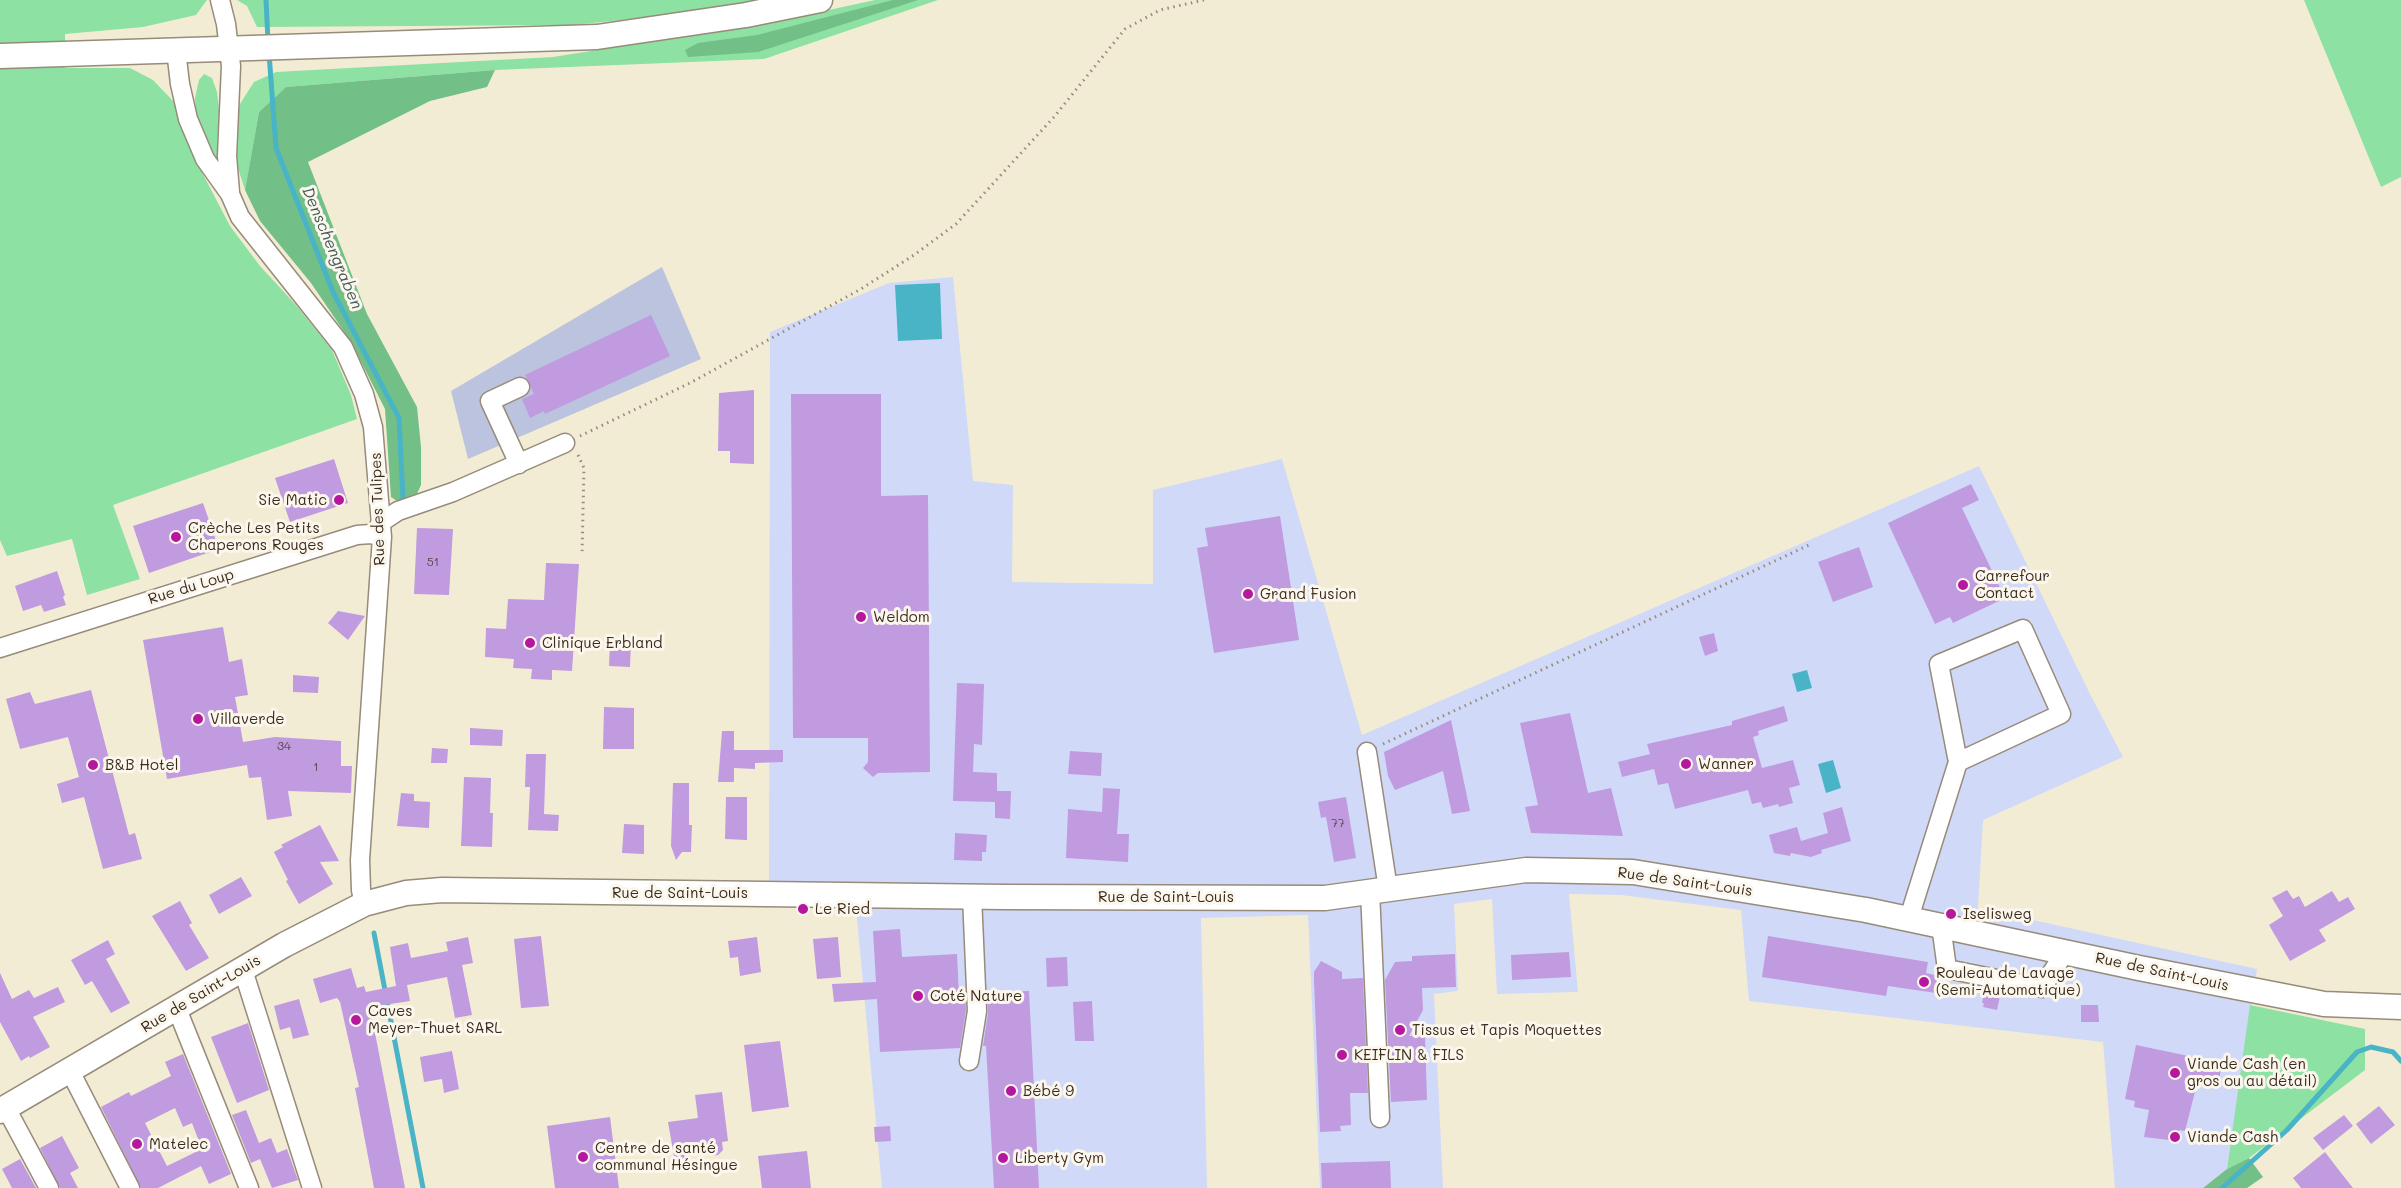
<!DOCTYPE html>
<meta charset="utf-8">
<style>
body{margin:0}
canvas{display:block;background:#f3ecd5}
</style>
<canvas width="2401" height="1188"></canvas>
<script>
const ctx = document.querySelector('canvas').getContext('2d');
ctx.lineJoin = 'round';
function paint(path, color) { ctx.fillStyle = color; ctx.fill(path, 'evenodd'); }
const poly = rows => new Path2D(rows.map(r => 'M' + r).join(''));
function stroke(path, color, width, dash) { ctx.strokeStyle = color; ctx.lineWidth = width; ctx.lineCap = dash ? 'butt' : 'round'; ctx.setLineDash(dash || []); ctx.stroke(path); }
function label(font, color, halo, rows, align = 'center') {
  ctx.font = font + ' Mali,sans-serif'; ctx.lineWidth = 6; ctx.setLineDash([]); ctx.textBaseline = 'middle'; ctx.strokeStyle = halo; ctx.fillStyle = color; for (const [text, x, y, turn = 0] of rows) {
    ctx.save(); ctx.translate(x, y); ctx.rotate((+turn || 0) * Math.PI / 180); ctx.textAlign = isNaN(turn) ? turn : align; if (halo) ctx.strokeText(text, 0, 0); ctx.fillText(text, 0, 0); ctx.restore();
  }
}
paint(poly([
 [953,277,973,481,1013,485,1012,582,1153,584,1153,490,1282,459,1362,735,1979,466,2091,696,2123,757,1983,820,1978,908,2257,969,2227,1169,2203,1188,2115,1188,2103,1042,1749,1001,1741,910,1621,895,1569,894,1578,992,1497,994,1492,899,1454,904,1458,991,1434,994,1443,1188,1320,1188,1308,915,1201,918,1207,1188,882,1188,855,897,769,881,770,332,889,283]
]), '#d1d9f9');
paint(poly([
 [662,267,701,359,468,459,451,391]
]), '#bbc3de');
paint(poly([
 [0,0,207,0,196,15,143,27,65,34,65,68,130,68,153,80,174,102,195,159,230,226,260,266,295,304,332,350,351,395,357,419,113,505,140,579,87,595,72,539,7,556,0,540],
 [237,0,761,0,709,11,573,25,257,27,247,6],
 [875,0,938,0,764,59,495,70,286,87,259,112,245,190,237,165,235,132,240,104,254,82,276,72,553,57,769,23],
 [2304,0,2401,0,2401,177,2381,187],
 [204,74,212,78,217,92,219,109,217,150,221,166,218,168,196,119,195,98,199,80],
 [2250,1005,2365,1029,2365,1070,2249,1158,2227,1169]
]), '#8de1a2');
paint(poly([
 [893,0,918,0,758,52,688,57,685,50,698,43,757,35],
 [495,70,487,87,430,101,308,162,367,314,417,407,421,447,421,485,416,496,397,501,391,497,385,409,351,342,311,283,260,221,245,190,259,112,286,87],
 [2249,1158,2263,1177,2247,1188,2203,1188,2227,1169]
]), '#72bf88');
paint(poly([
 [940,283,942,339,898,341,895,285],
 [1807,670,1812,688,1797,692,1792,674],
 [1833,760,1841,788,1826,793,1818,764]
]), '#4ab4c7');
stroke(poly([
 [266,0,268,41],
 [269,53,276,148,333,292,399,418,403,498],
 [374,933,423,1188],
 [2222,1188,2287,1130,2357,1052,2371,1047,2393,1052,2401,1061]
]), '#4ab4c7', 5);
paint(poly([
 [651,315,670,356,545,414,544,411,530,418,522,399,534,394,525,375],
 [754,390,754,464,730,463,730,451,718,451,719,393],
 [791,394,881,394,881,496,928,495,930,772,878,773,873,777,863,768,868,762,868,738,793,738],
 [334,459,348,503,290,522,275,478],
 [1971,484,1979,500,1962,508,2005,598,1953,623,1950,617,1935,624,1888,523],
 [203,503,219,549,149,573,133,526],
 [1280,516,1299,640,1214,653,1197,548,1208,546,1205,528],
 [417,528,453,529,449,595,414,594],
 [1859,547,1873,587,1833,602,1818,562],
 [546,563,579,564,572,671,552,670,552,680,531,679,532,669,513,668,514,659,485,657,486,628,506,629,508,599,544,600],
 [57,571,65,595,63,597,66,605,44,612,41,605,23,611,15,586],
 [338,611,365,616,348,640,328,623],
 [223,627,229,662,242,659,248,695,235,697,243,742,275,737,341,741,341,766,352,766,351,793,288,791,292,816,267,820,261,777,249,778,247,765,167,779,143,640],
 [1714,633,1718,651,1705,656,1699,637],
 [610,642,631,642,630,667,609,666],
 [293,675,319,677,318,693,293,692],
 [957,683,984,684,982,745,974,744,973,772,997,773,997,791,1011,791,1010,819,995,818,995,802,953,801],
 [91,690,129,835,135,833,142,859,103,869,84,797,62,803,57,784,79,777,68,737,20,749,6,699,30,692,35,704],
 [1784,706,1788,721,1758,731,1759,735,1753,737,1762,768,1793,760,1800,785,1789,788,1793,803,1779,807,1778,804,1763,808,1761,802,1752,804,1748,790,1675,809,1668,783,1658,785,1654,769,1622,777,1618,762,1650,754,1647,744,1732,725,1732,721],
 [604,707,634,708,634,749,603,749],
 [1570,713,1588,793,1611,788,1623,836,1531,833,1525,807,1538,805,1520,723],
 [1451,720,1470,811,1452,814,1443,771,1395,790,1388,776,1384,752],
 [470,728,503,730,502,746,470,745],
 [722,731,734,731,734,750,783,750,783,762,755,763,755,769,734,768,734,782,718,782],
 [432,748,448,749,447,763,431,763],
 [1070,751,1102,753,1101,776,1068,774],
 [526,754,546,754,544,814,559,815,558,831,528,830,530,787,525,787],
 [464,777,491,778,490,813,493,813,492,847,461,846],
 [673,783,689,783,689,825,692,825,691,852,682,852,676,860,671,846],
 [1103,788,1120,789,1117,834,1129,834,1128,862,1066,858,1068,809,1102,812],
 [401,793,414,794,414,801,430,802,429,828,397,826],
 [726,797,747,797,747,840,725,839],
 [1346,797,1356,858,1334,862,1326,817,1321,818,1318,802],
 [1842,807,1851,841,1821,850,1822,853,1811,857,1791,853,1790,856,1774,853,1769,835,1797,827,1801,841,1828,833,1823,813],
 [624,824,644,825,644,854,622,853],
 [320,825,339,861,320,862,333,884,299,904,286,881,288,880,274,852,283,847,281,845],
 [955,833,987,835,986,852,982,852,982,861,954,860],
 [241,877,252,896,219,914,209,895],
 [2287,890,2293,899,2299,896,2305,907,2332,891,2339,902,2348,897,2355,909,2319,930,2326,941,2290,961,2269,925,2283,916,2272,898],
 [180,901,192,923,189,925,209,958,186,971,152,916],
 [900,929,902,957,957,954,959,995,965,994,966,1010,960,1048,880,1052,877,999,834,1002,832,984,876,982,873,931],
 [541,936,549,1006,521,1008,514,939],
 [1768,936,1928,962,1926,973,1939,976,1936,993,1888,986,1886,996,1762,977],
 [468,937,473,963,462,965,472,1015,455,1018,447,977,407,985,410,1001,370,1007,405,1188,374,1188,355,1088,359,1087,340,1002,337,998,320,1003,313,979,351,968,357,988,364,986,366,992,396,986,390,947,408,943,411,958,448,951,446,942],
 [757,937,761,972,740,976,738,957,730,958,728,941],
 [838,937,841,977,817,979,813,939],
 [108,940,115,954,106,959,130,1003,111,1013,92,981,85,985,71,960],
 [1569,952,1571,977,1512,980,1511,955],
 [1455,954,1456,987,1422,988,1423,1010,1409,1036,1425,1035,1427,1100,1391,1102,1385,980,1395,962,1412,961,1412,956],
 [1067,957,1068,986,1047,987,1046,958],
 [1321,961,1342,972,1342,979,1363,978,1368,1093,1350,1093,1351,1125,1340,1126,1341,1131,1320,1132,1314,980,1314,972],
 [0,973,12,999,29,990,34,998,58,987,65,1002,33,1017,50,1047,30,1058,29,1056,21,1061,0,1022],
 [1985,988,2001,991,1997,1010,1983,1007,1984,1003,1982,1003],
 [1029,991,1039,1188,994,1188,986,1046,983,1046,988,1013,987,993],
 [299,999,309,1035,293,1039,290,1027,280,1030,274,1006],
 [1092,1001,1094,1041,1075,1041,1073,1002],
 [2081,1005,2098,1005,2099,1022,2081,1022],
 [248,1023,269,1090,237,1103,211,1037],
 [780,1041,789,1107,752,1112,744,1045],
 [2136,1045,2222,1063,2218,1087,2197,1084,2185,1131,2179,1130,2177,1141,2144,1137,2149,1110,2134,1107,2135,1101,2125,1099],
 [452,1051,459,1089,444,1093,442,1079,424,1082,420,1057],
 [183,1054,231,1174,209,1184,201,1166,158,1188,141,1188,101,1107,129,1092,131,1096,171,1076,165,1062],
 [175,1108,183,1127,192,1123,202,1149,167,1166,145,1123],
 [722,1092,728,1141,722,1142,723,1150,718,1155,710,1156,705,1152,691,1154,687,1159,679,1160,674,1156,668,1122,698,1118,695,1095],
 [2379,1106,2395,1125,2371,1144,2356,1124],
 [246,1110,259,1143,271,1138,277,1153,287,1149,298,1180,272,1188,260,1159,251,1163,232,1115],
 [2344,1115,2353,1126,2323,1150,2313,1138],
 [610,1117,619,1188,555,1188,547,1126],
 [890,1126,891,1141,875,1142,874,1127],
 [62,1136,79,1168,70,1173,78,1188,60,1188,40,1148],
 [807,1151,811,1188,762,1188,758,1156],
 [2325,1152,2338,1169,2353,1188,2301,1188,2293,1178],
 [20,1159,36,1188,12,1188,2,1169],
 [1390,1161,1391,1188,1322,1188,1321,1163]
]), '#c09bdf');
const minor = poly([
 [220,0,226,24,231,66,227,156,230,192],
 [176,50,180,84,188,119,205,159,230,194,240,217,343,347,364,394,373,427,382,537,360,860,361,890,364,904],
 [519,464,490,401,520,387],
 [380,523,398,511,453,492,565,443],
 [0,648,357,535,371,534,382,537],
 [1367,752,1388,889],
 [1370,891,1380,1118],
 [1909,918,1958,762,2061,714,2023,629,1939,664,1958,762],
 [1941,925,1947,969,2042,988,2065,952],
 [243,970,312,1188],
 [177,1009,249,1188],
 [969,1061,977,1011,972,896],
 [70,1071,130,1188],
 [6,1108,49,1188]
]);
const major = poly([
 [0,56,597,37,746,15,820,0],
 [0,1111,284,945,364,904,406,893,442,890,1005,897,1325,898,1526,870,1633,872,1866,910,2139,968,2324,1004,2401,1007]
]);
stroke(minor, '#978b7a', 21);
stroke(major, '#978b7a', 27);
stroke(poly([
 [580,436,690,383,861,289,914,255,956,224,1054,117,1125,29,1160,10,1204,0],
 [578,455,584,468,582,554],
 [1383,744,1809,545]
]), '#978b7a', 3, [1.5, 4.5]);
stroke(minor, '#fff', 18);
stroke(major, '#fff', 24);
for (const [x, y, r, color] of [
 [339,500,6,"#b5179e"],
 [176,537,6,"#b5179e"],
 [1963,585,6,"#b5179e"],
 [1248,594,6,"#b5179e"],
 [861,617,6,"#b5179e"],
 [530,643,6,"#b5179e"],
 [198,719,6,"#b5179e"],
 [1686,764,6,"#b5179e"],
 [93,765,6,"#b5179e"],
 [803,909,6,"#b5179e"],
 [1951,914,6,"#b5179e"],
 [1924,982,6,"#b5179e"],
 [918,996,6,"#b5179e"],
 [356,1020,6,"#b5179e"],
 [1400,1030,6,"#b5179e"],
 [1342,1055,6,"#b5179e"],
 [2175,1073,6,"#b5179e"],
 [1011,1091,6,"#b5179e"],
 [2175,1137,6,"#b5179e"],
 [137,1144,6,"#b5179e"],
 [583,1157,6,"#b5179e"],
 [1003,1158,6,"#b5179e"]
]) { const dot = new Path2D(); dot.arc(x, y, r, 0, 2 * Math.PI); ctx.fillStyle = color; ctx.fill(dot); stroke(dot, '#fbf7ec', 2); }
label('12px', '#5c464e', null, [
 ["51",433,562],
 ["34",284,746],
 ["1",316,767],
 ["77",1338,823]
]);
label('15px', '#3b2a1e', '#fbf7ec', [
 ["Sie Matic",327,500,"right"],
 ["Crèche Les Petits",188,528],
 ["Chaperons Rouges",188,545],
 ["Carrefour",1975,576],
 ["Contact",1975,593],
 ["Grand Fusion",1260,594],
 ["Weldom",873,617],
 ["Clinique Erbland",542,643],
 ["Villaverde",210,719],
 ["Wanner",1698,764],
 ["B&B Hotel",105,765],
 ["Le Ried",815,909],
 ["Iselisweg",1963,914],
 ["Rouleau de Lavage",1936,973],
 ["(Semi-Automatique)",1936,990],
 ["Coté Nature",930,996],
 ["Caves",368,1011],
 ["Meyer-Thuet SARL",368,1028],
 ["Tissus et Tapis Moquettes",1412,1030],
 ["KEIFLIN & FILS",1354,1055],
 ["Viande Cash (en",2187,1064],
 ["gros ou au détail)",2187,1081],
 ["Bébé 9",1023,1091],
 ["Viande Cash",2187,1137],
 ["Matelec",149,1144],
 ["Centre de santé",595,1148],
 ["communal Hésingue",595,1165],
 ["Liberty Gym",1015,1158]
], 'left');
label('15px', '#3b2a1e', '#fbf7ec', [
 ["Rue des Tulipes",378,509,-92],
 ["Rue du Loup",191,587,-17],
 ["Rue de Saint-Louis",1685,882,8],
 ["Rue de Saint-Louis",680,893],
 ["Rue de Saint-Louis",1166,897],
 ["Rue de Saint-Louis",2162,972,12],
 ["Rue de Saint-Louis",201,994,-31]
]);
label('italic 16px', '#405a59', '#fbf7ec', [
 ["Denschengraben",332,248,67]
]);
</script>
